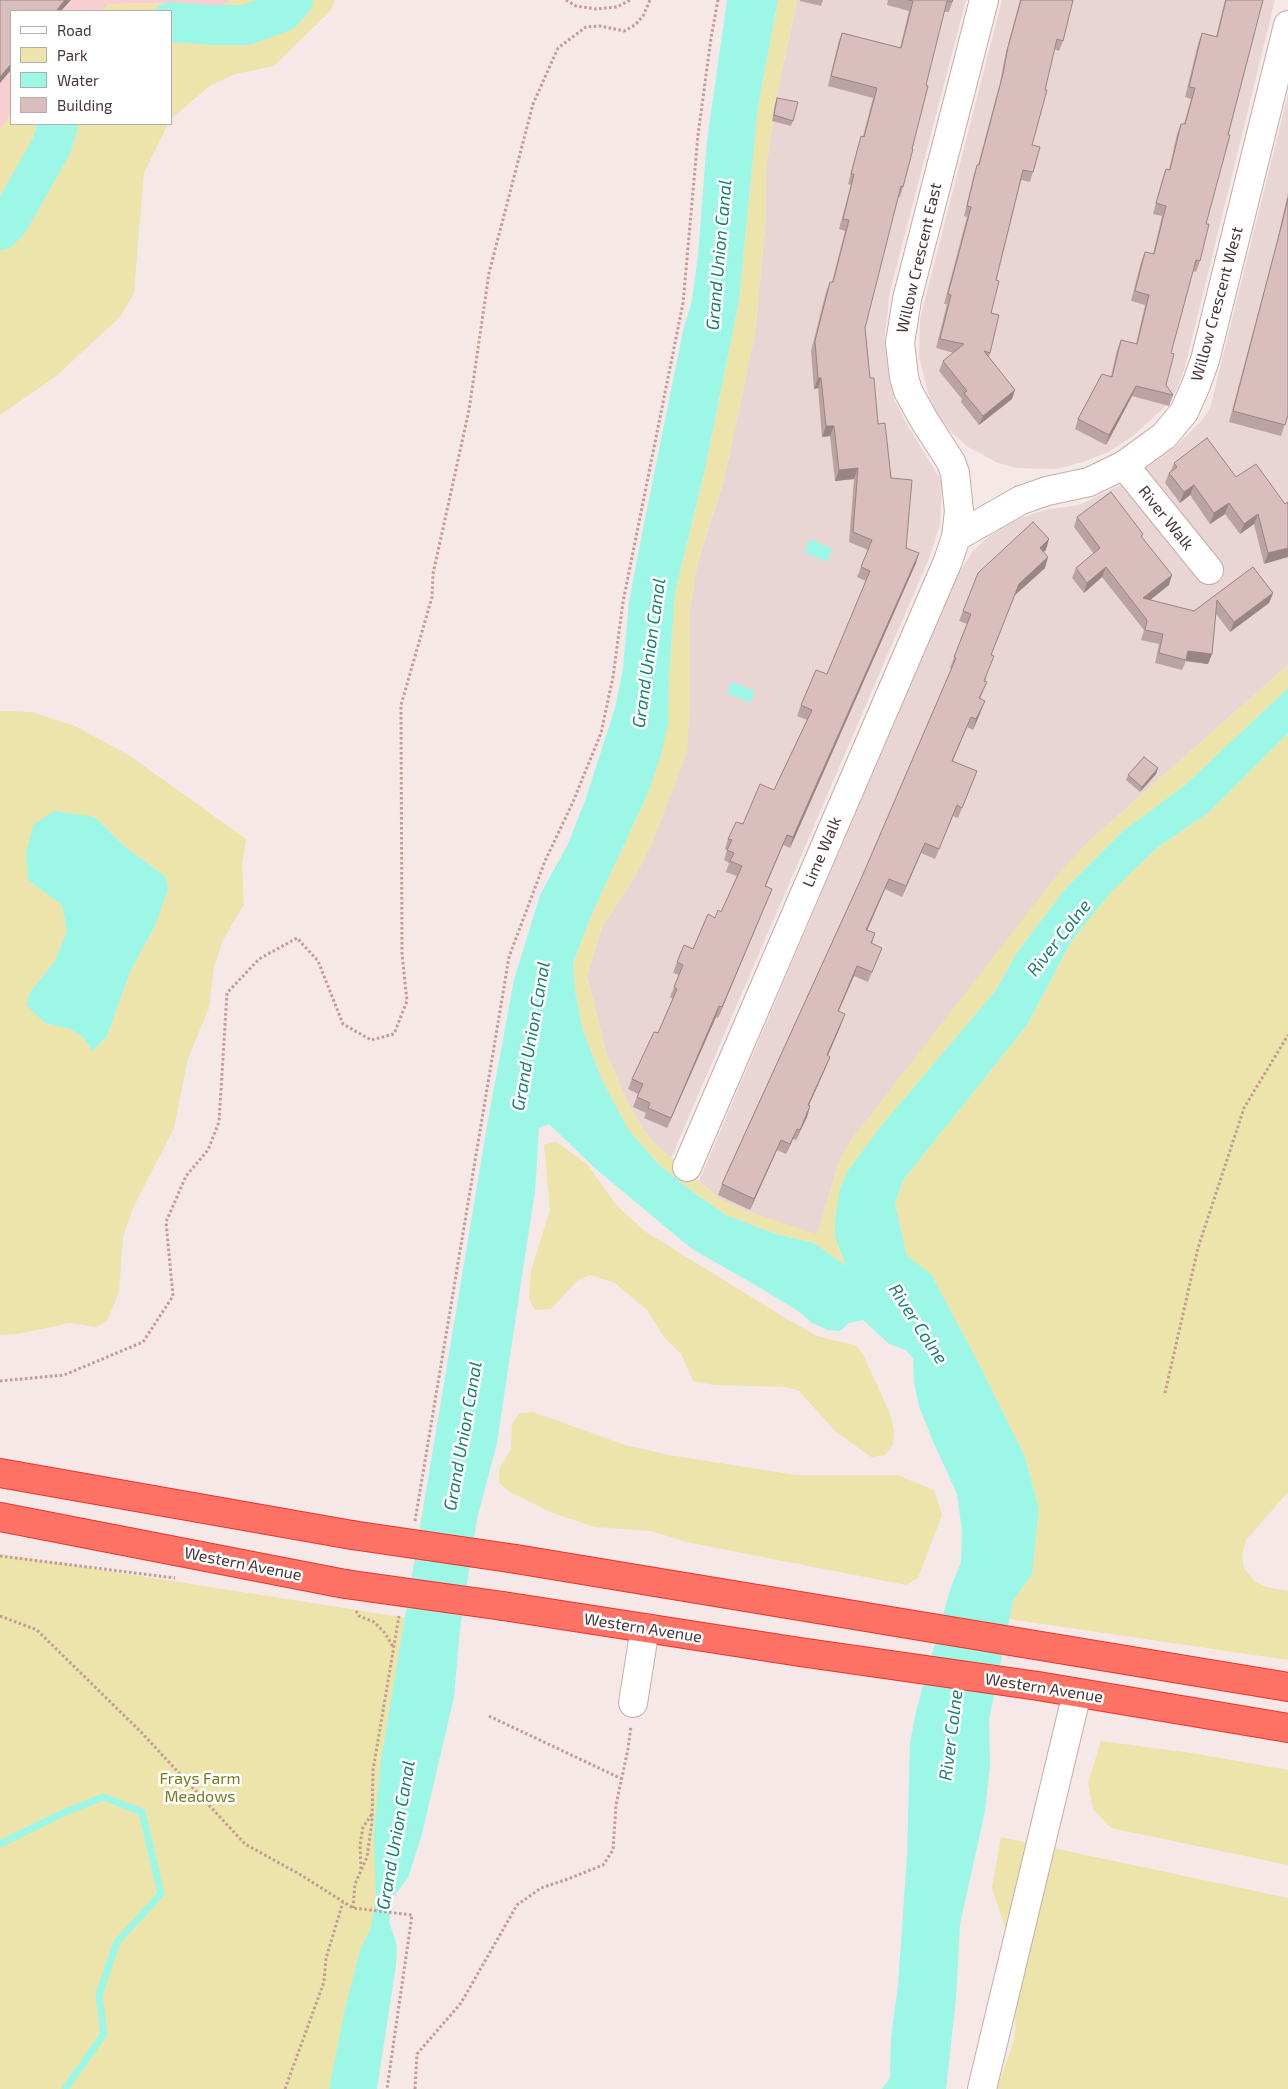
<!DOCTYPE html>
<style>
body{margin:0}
#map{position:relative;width:1288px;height:2089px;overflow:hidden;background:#f5e8e6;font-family:"Exo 2",sans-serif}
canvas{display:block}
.legend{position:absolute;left:10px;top:10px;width:162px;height:115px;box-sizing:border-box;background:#fff;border:1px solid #b6aeae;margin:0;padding:6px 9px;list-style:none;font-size:15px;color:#483535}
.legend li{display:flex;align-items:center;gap:10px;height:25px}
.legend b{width:25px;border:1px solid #b6aeae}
</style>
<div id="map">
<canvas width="1288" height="2089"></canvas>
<ul class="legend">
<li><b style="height:6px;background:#fff"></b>Road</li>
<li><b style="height:14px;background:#ede4ab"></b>Park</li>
<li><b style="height:14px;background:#9df7e7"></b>Water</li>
<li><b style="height:14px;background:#dabebd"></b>Building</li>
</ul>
</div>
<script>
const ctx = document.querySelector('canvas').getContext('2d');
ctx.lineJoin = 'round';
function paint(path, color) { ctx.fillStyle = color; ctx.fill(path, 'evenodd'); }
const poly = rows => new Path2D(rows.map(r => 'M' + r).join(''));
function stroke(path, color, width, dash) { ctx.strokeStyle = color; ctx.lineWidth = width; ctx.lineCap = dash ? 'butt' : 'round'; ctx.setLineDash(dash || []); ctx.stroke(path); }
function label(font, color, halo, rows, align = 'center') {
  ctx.font = font + ' "Exo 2",sans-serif'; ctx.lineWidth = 5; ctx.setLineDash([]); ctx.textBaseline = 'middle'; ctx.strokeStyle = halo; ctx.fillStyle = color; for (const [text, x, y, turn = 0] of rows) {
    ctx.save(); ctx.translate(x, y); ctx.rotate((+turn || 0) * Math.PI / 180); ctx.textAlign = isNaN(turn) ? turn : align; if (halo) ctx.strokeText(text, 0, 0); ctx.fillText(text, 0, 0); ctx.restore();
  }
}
paint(poly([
 [797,0,966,0,890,291,885,334,886,354,894,399,909,428,942,482,940,524,930,556,671,1158,657,1146,644,1131,627,1101,606,1052,587,976,602,927,633,880,652,843,686,753,690,703,690,609,697,565,724,480,755,333,766,217,766,170,775,104],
 [1002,0,1275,0,1185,367,1178,387,1170,402,1133,436,1108,452,1083,462,1056,469,1017,468,998,463,968,447,950,431,936,412,928,393,919,357,920,319],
 [1288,94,1288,665,1088,842,851,1140,839,1162,817,1235,746,1211,721,1200,699,1181,957,576,973,551,988,537,1001,529,1016,520,1044,510,1079,505,1127,482,1174,448,1203,419,1210,408]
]), '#e9d6d4');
paint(poly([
 [0,0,230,0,218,8,190,3,109,4,102,11,11,11,11,116,0,129]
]), '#f8cfd0');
paint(poly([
 [230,0,335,0,331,10,274,66,235,74,211,85,171,119,171,11,102,11,109,4,190,3,218,8],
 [778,0,797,0,775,104,766,170,766,217,755,333,724,480,697,565,690,609,690,703,687,753,652,843,633,880,602,927,587,976,606,1052,627,1101,644,1131,657,1146,721,1200,746,1211,817,1234,839,1162,851,1140,1057,875,1088,842,1288,665,1288,688,1185,785,1123,831,1065,889,1016,954,996,990,881,1126,849,1169,835,1221,838,1247,847,1267,814,1243,776,1234,726,1215,693,1192,657,1163,627,1129,602,1080,583,1031,575,991,573,963,591,916,648,793,668,725,669,675,675,593,705,469,739,301,758,106],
 [11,116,11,124,168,124,144,173,134,293,120,317,55,377,0,415,0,129],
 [3,711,32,712,75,726,130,756,246,839,242,865,244,904,223,940,214,967,209,1008,188,1058,174,1128,133,1208,123,1237,119,1292,107,1321,96,1327,70,1323,17,1334,0,1335,0,712],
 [95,817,124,846,166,877,155,926,130,972,107,1036,93,1051,82,1036,70,1029,45,1023,30,992,55,961,67,931,62,905,28,880],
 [1288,733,1288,1492,1246,1540,1242,1554,1244,1568,1254,1581,1266,1587,1288,1591,1288,1660,1009,1619,1013,1601,1032,1574,1039,1509,1025,1457,978,1362,931,1275,907,1256,895,1203,904,1179,1027,1025,1072,940,1112,891,1158,847,1208,813],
 [555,1141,587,1164,617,1206,646,1232,782,1316,817,1336,855,1345,863,1354,891,1416,894,1431,893,1445,885,1455,871,1457,836,1432,799,1391,786,1387,714,1385,693,1381,681,1354,663,1336,648,1311,615,1283,590,1275,578,1280,551,1309,535,1310,529,1298,531,1271,550,1209,544,1145],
 [533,1412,625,1445,669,1455,796,1475,897,1475,934,1490,942,1515,918,1578,906,1585,686,1542,651,1531,595,1527,550,1512,510,1492,499,1483,499,1470,511,1449,512,1424,520,1413],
 [0,1554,433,1622,353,2089,0,2089],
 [1101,1741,1198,1754,1288,1770,1288,1865,1111,1828,1093,1809,1088,1783],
 [1001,1837,1288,1898,1288,2089,997,2089,1015,2037,1016,1961,992,1888]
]), '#ede4ab');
paint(poly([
 [727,0,778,0,758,106,739,301,705,469,675,593,669,675,668,725,660,758,648,793,591,916,573,963,575,991,583,1031,602,1080,628,1129,657,1163,693,1192,726,1215,776,1234,814,1243,846,1266,835,1237,835,1221,840,1188,849,1169,881,1126,996,990,1016,954,1065,889,1123,831,1185,785,1288,688,1288,733,1208,813,1158,847,1112,891,1072,940,1027,1025,904,1179,895,1203,907,1256,931,1274,978,1362,1025,1457,1039,1509,1032,1574,1013,1601,989,1720,990,1765,985,1811,960,1924,956,1999,946,2089,882,2089,890,2078,891,2038,898,1985,907,1856,910,1743,916,1711,951,1587,961,1562,962,1531,957,1494,932,1439,919,1406,914,1382,913,1359,906,1350,889,1344,863,1320,849,1323,840,1331,828,1330,812,1323,798,1311,762,1289,692,1249,596,1169,549,1124,539,1128,535,1192,527,1243,497,1443,477,1519,460,1629,454,1697,422,1834,408,1878,393,1897,389,1922,397,1945,396,1965,377,2089,329,2089,346,2004,360,1951,371,1927,376,1897,374,1833,381,1760,488,1120,514,980,540,895,568,844,586,798,615,708,623,669,629,601,639,549,683,331,692,300,698,255,707,140],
 [810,539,832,549,827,562,804,552],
 [731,682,755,691,750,703,727,693],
 [54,811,95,817,124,846,166,877,168,889,155,926,130,972,107,1036,93,1051,82,1036,70,1029,45,1023,26,1005,30,992,55,961,67,931,62,905,28,880,26,854,33,825]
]), '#9df7e7');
stroke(poly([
 [0,1844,63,1813,103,1797,142,1812,161,1894,117,1942,99,1995,104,2034,65,2089]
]), '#9df7e7', 7);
stroke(poly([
 [171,22,211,25,246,25,282,12,293,0],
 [0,230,9,221,52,145,58,124]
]), '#9df7e7', 40);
const minor = poly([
 [1124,465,1209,570],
 [956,537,1021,500,1047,491,1089,482,1124,465,1164,436,1184,412,1196,385,1205,360,1288,25],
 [687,1167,948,561,956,537,959,511,955,473,951,462,924,420,908,391,904,377,900,343,907,299,984,0],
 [633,1703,645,1628],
 [982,2089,1077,1693]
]);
const highway = poly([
 [0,1473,352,1535],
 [0,1517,345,1584],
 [516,1559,1288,1687],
 [503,1606,800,1652,1038,1686,1288,1728]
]);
stroke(minor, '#c4adab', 30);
stroke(highway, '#ec3229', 30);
stroke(poly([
 [566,0,576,6,596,9,617,7,630,0],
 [0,1381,64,1375,143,1342,173,1296,166,1222,186,1176,208,1150,219,1122,227,993,259,959,297,938,318,961,343,1024,371,1040,394,1034,407,1001,402,954,401,705,432,597,433,574,469,410,489,273,533,104,558,48,586,27,600,26,624,31,635,25,643,16,650,0],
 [1165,1393,1198,1248,1244,1108,1288,1035],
 [415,1521,509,957,545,861,573,802,601,733,613,677,623,602,683,303,698,135,711,38,718,0],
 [0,1556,175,1578],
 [356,1611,359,1616,374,1622,385,1633,393,1647],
 [0,1616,37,1630,141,1732,245,1844,301,1875,353,1908,412,1915,387,2089],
 [489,1716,622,1779],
 [361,1869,360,1845,363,1827,372,1814],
 [353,1908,355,1884,367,1857,372,1821,373,1770,399,1616],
 [285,2089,324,1982,326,1958,343,1902],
 [415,2089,417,2054,461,2003,517,1905,541,1888,568,1879,603,1865,613,1850,616,1805,628,1749,631,1726]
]), '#c49a98', 3, [2.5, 2.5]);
stroke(minor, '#fff', 28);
stroke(highway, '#ff7367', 28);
const highwayBridge = poly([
 [352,1535,516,1559],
 [345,1584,503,1606]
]);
stroke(highwayBridge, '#ec3229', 30, []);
stroke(highwayBridge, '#ff7367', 28);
paint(poly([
 [800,0,823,0,821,6,800,1],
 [888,0,953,0,949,12,944,12,926,85,903,187,900,197,898,197,865,328,870,378,878,424,906,548,916,563,790,848,783,845,766,886,768,899,718,1018,716,1017,667,1128,644,1118,646,1113,633,1107,638,1094,628,1089,632,1079,658,1033,673,999,670,997,679,975,673,973,677,962,693,949,715,918,721,912,737,876,726,872,729,863,724,860,727,850,725,849,728,839,774,790,807,720,797,716,801,705,827,674,866,581,857,577,868,550,849,542,854,479,835,481,830,436,822,437,818,388,814,389,811,351,826,292,830,282,832,282,845,231,839,229,851,185,848,184,858,146,861,136,863,136,873,98,828,86,838,44,842,33,900,48,909,11,887,5],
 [1020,0,1073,0,1063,41,1059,51,1054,49,1032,145,1033,172,1030,182,1021,180,996,280,991,313,990,353,989,357,1012,399,979,425,961,402,962,399,939,371,943,361,954,353,936,348,947,304,944,304,967,217,964,216,974,174,977,165,978,165,1000,83,1005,56],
 [1225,0,1263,0,1228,135,1206,224,1200,261,1196,272,1193,271,1171,353,1166,385,1173,395,1169,406,1132,396,1106,445,1075,429,1078,419,1111,376,1117,350,1121,340,1136,344,1145,305,1131,301,1141,262,1145,252,1153,254,1162,216,1153,214,1162,180,1166,169,1169,170,1177,134,1181,124,1184,124,1191,99,1185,97,1198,44,1202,33,1216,37],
 [777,98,793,121,791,126,772,121,775,104],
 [1288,193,1288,415,1281,436,1229,422,1276,246],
 [1174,463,1236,477,1285,504,1288,502,1264,564,1254,524,1240,534,1225,514,1210,524,1190,495,1180,503,1165,483,1169,473,1171,471],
 [1077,517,1143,534,1142,537,1169,585,1150,600,1194,611,1253,567,1273,593,1269,603,1230,632,1216,614,1212,654,1208,664,1186,661,1182,670,1155,663,1159,644,1141,640,1144,630,1102,577,1084,593,1072,578,1076,568,1094,554,1074,527],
 [1046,550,1043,552,1045,568,1015,595,991,655,983,692,980,699,981,711,973,730,967,727,953,761,977,771,958,818,953,816,935,859,921,853,902,897,885,889,867,930,875,933,872,944,882,948,868,982,854,976,838,1011,841,1025,828,1056,826,1067,809,1105,810,1106,807,1117,796,1140,793,1139,786,1154,777,1150,750,1210,718,1195,722,1184,861,879,952,669,950,668,967,624,959,621,978,573],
 [1158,768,1156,774,1140,792,1126,780,1128,775]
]), '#bba3a3');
paint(poly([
 [65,0,71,0,61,11,56,11],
 [11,64,11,70,0,83,0,77],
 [818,378,821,378,818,388,814,389],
 [1136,386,1132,396,1106,445,1109,435],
 [1015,390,1012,399,979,425,983,416],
 [826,426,834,426,830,436,822,437],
 [858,468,854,479,835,481,839,470],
 [1194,485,1190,495,1180,503,1184,492],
 [1229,503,1225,514,1210,524,1214,513],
 [1258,514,1254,524,1240,534,1244,524],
 [1049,539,1046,550,1036,559,1040,548],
 [1288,548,1288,557,1264,564,1268,553],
 [919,553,916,563,790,848,793,837],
 [1048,557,1045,568,1015,595,1019,584],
 [1106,567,1102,577,1084,593,1087,583],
 [1172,575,1169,585,1140,608,1143,598],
 [1273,593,1269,603,1230,632,1234,622],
 [1188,651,1212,654,1208,664,1186,661],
 [985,701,981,711,973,730,976,719],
 [1158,768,1156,774,1140,792,1142,787],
 [787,835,783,845,761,896,765,886],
 [925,843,921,853,902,897,906,886],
 [889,879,885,889,863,940,866,930],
 [772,889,768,899,718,1018,722,1007],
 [857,966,854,976,834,1022,838,1011],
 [719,1006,716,1017,667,1128,671,1118],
 [845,1014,841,1025,823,1066,827,1055],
 [830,1057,826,1067,804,1116,808,1105],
 [810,1106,807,1117,796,1140,800,1130],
 [797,1129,793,1139,786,1154,790,1144],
 [781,1140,777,1150,750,1210,754,1199]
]), '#998584');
const building = poly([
 [0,0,65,0,56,11,11,11,11,64,0,77,0,0],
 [909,0,953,0,952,2,947,1,926,85,928,86,912,149,913,149,903,187,901,186,865,328,870,378,874,378,878,424,885,423,891,478,912,480,906,548,919,553,793,837,787,835,765,886,772,889,722,1007,719,1006,671,1118,648,1108,650,1103,637,1097,643,1084,632,1079,654,1032,658,1033,677,989,674,987,683,965,677,962,684,945,693,949,708,914,715,918,718,910,721,912,742,866,730,861,734,853,727,850,732,840,728,839,736,822,743,824,760,784,774,790,812,710,801,705,816,670,827,674,870,571,861,567,872,540,853,532,858,468,839,470,834,426,826,426,821,378,818,378,815,341,830,282,833,282,849,220,843,219,854,174,851,174,861,136,864,137,877,88,831,76,842,33,901,48,913,1,909,0],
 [1021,0,1073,0,1063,41,1057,39,1045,90,1047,90,1032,145,1040,147,1033,172,1023,170,996,280,999,281,991,313,999,315,990,353,984,351,1015,390,983,416,964,393,967,391,943,361,964,344,940,339,951,295,948,294,971,207,967,206,977,165,979,165,1003,74,1008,47,1021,0],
 [1226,0,1263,0,1228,135,1230,135,1206,224,1209,224,1200,261,1196,260,1171,353,1174,354,1166,385,1173,395,1136,386,1109,435,1078,419,1102,374,1112,377,1121,340,1137,344,1149,295,1135,291,1145,252,1154,254,1166,206,1156,203,1166,169,1170,170,1181,124,1185,124,1195,88,1189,87,1202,33,1217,37,1226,0],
 [777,98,798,102,793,121,774,115,777,98],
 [1288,199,1288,415,1285,425,1233,411,1279,235,1288,199],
 [1207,438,1236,477,1256,464,1285,504,1288,502,1288,548,1268,553,1258,514,1244,524,1229,503,1214,513,1194,485,1184,492,1169,473,1177,467,1174,463,1207,438],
 [1111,492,1143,534,1141,536,1172,575,1143,598,1194,611,1253,567,1273,593,1234,622,1217,600,1212,654,1188,651,1186,660,1159,653,1163,634,1145,630,1147,620,1106,567,1087,583,1076,568,1100,548,1077,517,1111,492],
 [1033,522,1049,539,1040,548,1048,557,1019,584,991,655,994,656,984,681,987,682,979,698,985,701,976,719,971,717,952,761,977,771,962,808,957,805,939,849,925,843,906,886,889,879,866,930,875,933,871,943,882,948,872,972,857,966,838,1011,845,1014,827,1055,830,1057,808,1105,810,1106,800,1130,797,1129,790,1144,781,1140,754,1199,722,1184,861,879,956,658,954,657,971,614,963,611,978,573,1033,522],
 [1144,757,1158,768,1142,787,1128,775,1144,757]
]);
paint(building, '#dabebd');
stroke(building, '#998584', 1);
label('16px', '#483535', '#fff', [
 ["Willow Crescent East",919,258,-77],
 ["Willow Crescent West",1217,304,-75],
 ["River Walk",1166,518,51],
 ["Lime Walk",822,852,-67],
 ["Western Avenue",243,1564,11],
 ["Western Avenue",643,1628,9],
 ["Western Avenue",1044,1688,9]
]);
label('16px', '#777a21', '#fff', [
 ["Frays Farm",200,1779],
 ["Meadows",200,1797]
]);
label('italic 18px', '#1d8171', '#fff', [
 ["Grand Union Canal",719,255,-85],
 ["Grand Union Canal",649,653,-82],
 ["River Colne",1059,938,-52],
 ["Grand Union Canal",531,1036,-80],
 ["River Colne",918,1324,57],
 ["Grand Union Canal",463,1436,-80],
 ["River Colne",951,1735,-83],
 ["Grand Union Canal",396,1835,-80]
]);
</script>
